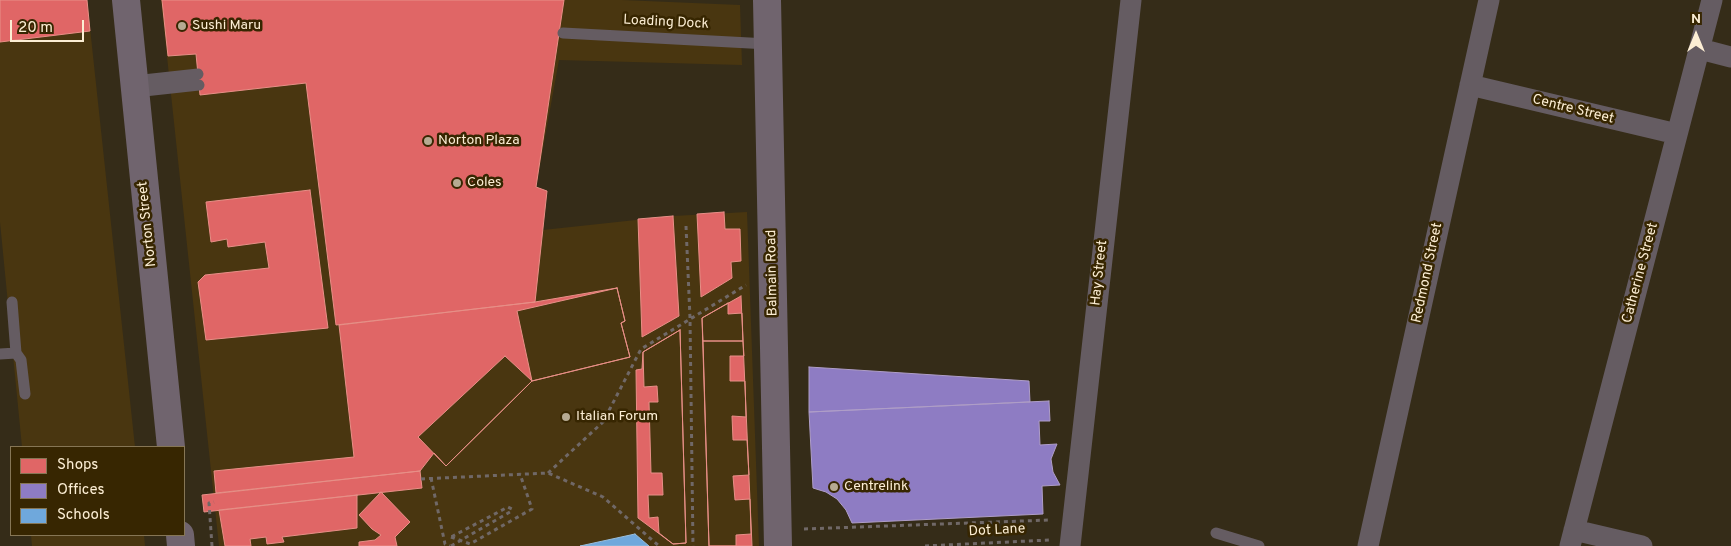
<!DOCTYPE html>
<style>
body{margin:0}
#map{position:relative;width:1731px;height:546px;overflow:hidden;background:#352c18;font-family:Overpass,sans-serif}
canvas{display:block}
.legend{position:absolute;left:10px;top:446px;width:175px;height:90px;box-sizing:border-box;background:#372601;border:1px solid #867655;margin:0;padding:6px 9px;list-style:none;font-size:15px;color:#fceed4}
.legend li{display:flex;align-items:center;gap:10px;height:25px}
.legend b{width:25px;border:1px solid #867655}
.north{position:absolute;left:1671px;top:10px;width:50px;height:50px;-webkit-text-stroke:4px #372601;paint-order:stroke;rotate:0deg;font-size:14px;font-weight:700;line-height:20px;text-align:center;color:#fceed4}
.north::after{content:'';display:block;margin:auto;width:18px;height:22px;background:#fceed4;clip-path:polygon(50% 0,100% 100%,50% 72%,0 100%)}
.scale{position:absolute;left:10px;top:20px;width:74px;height:22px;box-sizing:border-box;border:2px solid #fceed4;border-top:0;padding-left:6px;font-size:15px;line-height:18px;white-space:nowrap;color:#fceed4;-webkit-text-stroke:4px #372601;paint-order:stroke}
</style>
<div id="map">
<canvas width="1731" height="546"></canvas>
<ul class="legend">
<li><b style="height:14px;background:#e06666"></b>Shops</li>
<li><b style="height:14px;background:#8e7cc3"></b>Offices</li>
<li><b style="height:14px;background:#6fa8dc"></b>Schools</li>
</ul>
<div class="north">N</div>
<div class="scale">20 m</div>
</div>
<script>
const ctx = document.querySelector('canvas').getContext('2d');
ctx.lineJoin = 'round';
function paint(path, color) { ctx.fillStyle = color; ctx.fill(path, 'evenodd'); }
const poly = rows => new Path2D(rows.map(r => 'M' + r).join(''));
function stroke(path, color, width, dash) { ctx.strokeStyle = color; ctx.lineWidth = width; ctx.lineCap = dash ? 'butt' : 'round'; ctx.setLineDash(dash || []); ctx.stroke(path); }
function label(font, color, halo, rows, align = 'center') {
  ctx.font = font + ' Overpass,sans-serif'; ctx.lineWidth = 5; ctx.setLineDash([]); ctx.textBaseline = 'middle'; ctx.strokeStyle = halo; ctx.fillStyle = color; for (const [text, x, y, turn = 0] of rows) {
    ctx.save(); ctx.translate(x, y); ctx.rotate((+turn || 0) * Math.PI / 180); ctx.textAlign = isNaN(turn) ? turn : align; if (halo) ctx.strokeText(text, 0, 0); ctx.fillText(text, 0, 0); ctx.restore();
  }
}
paint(poly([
 [0,0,87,0,135,447,22,447,0,222],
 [161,0,622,0,740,5,742,65,559,60,536,187,547,191,543,230,673,216,747,212,759,546,219,546],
 [31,535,144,535,145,546,32,546]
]), '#493610');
const shops = poly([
 [0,0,87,0,90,31,0,42,0,0],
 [162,0,564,0,536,187,547,191,535,302,336,325,306,83,200,95,196,54,168,56,162,0],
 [310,190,328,328,206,340,198,282,205,275,269,268,265,242,228,247,227,239,211,242,206,202,310,190],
 [724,212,725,229,740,229,741,261,731,262,732,278,701,297,697,214,724,212],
 [673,216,679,316,642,337,638,219,673,216],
 [617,288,625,321,621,323,630,357,532,381,517,311,617,288],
 [617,288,625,321,621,323,630,357,532,381,446,466,434,453,420,471,216,493,214,471,354,457,339,325,535,302,617,288],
 [741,296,752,546,709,546,702,318,741,296],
 [728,303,728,314,742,313,743,341,703,341,702,318,728,303],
 [680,330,686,543,673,544,638,518,636,370,642,369,643,352,680,330],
 [680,330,686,543,673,544,659,533,658,517,649,518,648,495,663,495,662,473,651,473,649,402,658,402,657,386,644,387,643,352,680,330],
 [703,341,743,341,744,356,730,356,730,381,745,381,746,417,732,416,733,440,747,440,749,475,733,476,735,500,750,499,751,534,736,535,736,546,709,546,703,341],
 [505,356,532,381,446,466,418,437,505,356],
 [420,471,422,488,204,512,202,495,420,471],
 [381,492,410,522,395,537,397,546,359,546,359,542,375,540,381,535,372,529,359,515,381,492],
 [357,495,357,528,282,537,284,542,267,544,266,537,250,539,251,546,225,546,219,510,357,495]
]);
paint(shops, '#e06666');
stroke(shops, '#e88f87', 1);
const offices = poly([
 [809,367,1029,381,1030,402,809,412,809,367],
 [1049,401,1050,421,1039,421,1040,445,1057,444,1051,459,1053,472,1060,485,1042,486,1043,514,852,523,846,510,837,499,826,492,813,488,809,412,1049,401]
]);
paint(offices, '#8e7cc3');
stroke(offices, '#af9ec8', 1);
const schools = poly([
 [635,534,649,546,580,546,635,534]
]);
paint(schools, '#6fa8dc');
stroke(schools, '#99bdda', 1);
stroke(poly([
 [686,226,690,318,693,546],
 [548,473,603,422,641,349,746,285],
 [431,478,445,544,450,546],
 [421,479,548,473,603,497,659,546],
 [804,529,1050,520],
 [451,537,470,544,532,509,520,474],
 [212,546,209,503,214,502],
 [925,546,1049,540]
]), '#706867', 3, [4, 4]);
stroke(poly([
 [563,33,768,44],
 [134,81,198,74],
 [135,92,199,85],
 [16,353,21,360,25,394],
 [0,354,16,353,12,302],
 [1216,533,1259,546]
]), '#655c62', 11);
stroke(poly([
 [1700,49,1731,57],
 [1470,85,1677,134],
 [1574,530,1642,546],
 [1070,546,1131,0],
 [1368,546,1489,0],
 [1570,546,1712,0]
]), '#655c62', 21);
stroke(poly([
 [126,0,171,447],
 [767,0,778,546],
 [180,535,181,546]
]), '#70646e', 28);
stroke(poly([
 [451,546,510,512,512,509,508,507,451,537]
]), '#706867', 3, [4, 4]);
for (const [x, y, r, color] of [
 [182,26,5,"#b6aa92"],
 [428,141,5,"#b6aa92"],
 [457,183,5,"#b6aa92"],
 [566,417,5,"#b6aa92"],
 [834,487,5,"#b6aa92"]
]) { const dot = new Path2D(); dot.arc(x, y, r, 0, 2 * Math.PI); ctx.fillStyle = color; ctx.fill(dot); stroke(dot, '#372601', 2); }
label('14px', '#fceed4', '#372601', [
 ["Loading Dock",666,23,3],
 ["Centre Street",1573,110,14],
 ["Norton Street",148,224,-96],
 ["Balmain Road",773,273,-91],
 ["Hay Street",1100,273,-84],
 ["Redmond Street",1428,273,-78],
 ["Catherine Street",1641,273,-75],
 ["Dot Lane",997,531,-3]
]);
label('14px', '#fceed4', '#372601', [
 ["Sushi Maru",192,26],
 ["Norton Plaza",438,141],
 ["Coles",467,183],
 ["Italian Forum",576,417],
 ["Centrelink",844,487]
], 'left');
</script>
